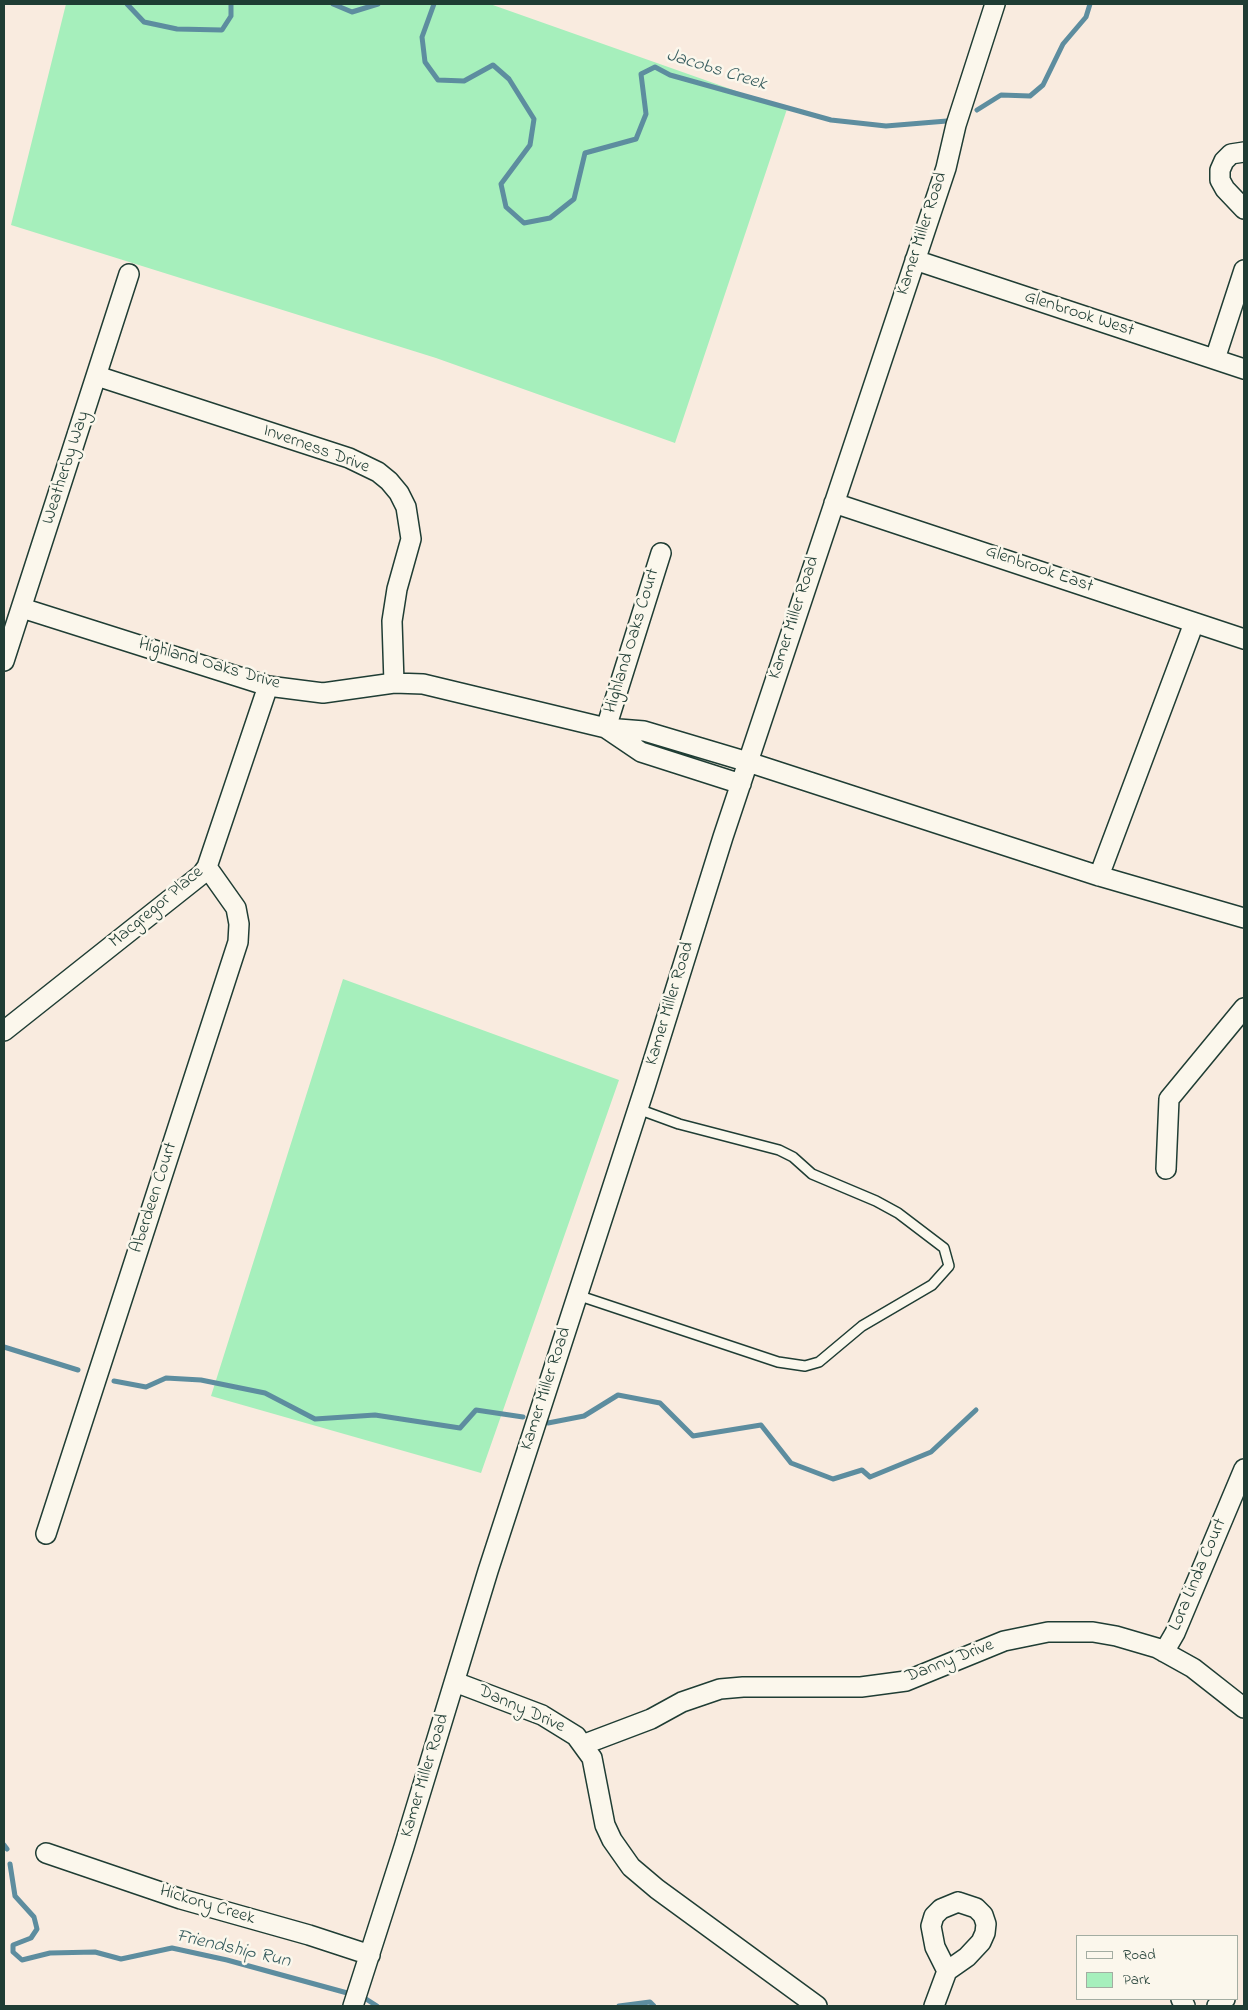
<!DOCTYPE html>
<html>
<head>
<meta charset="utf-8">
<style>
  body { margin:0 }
  #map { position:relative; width:1248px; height:2010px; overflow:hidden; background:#f9ebdf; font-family:"Indie Flower",sans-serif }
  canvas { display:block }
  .frame { position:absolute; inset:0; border:5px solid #1f3d34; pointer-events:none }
  .legend { position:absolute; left:1076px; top:1935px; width:162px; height:65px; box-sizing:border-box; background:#fbf7ec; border:1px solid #a3ada2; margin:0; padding:6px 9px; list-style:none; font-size:15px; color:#1f3d34 }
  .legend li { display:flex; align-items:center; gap:10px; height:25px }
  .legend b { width:25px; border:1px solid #a3ada2 }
</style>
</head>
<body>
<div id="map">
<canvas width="1248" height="2010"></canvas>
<div class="frame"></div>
<ul class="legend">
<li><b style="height:6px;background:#fbf7ec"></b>Road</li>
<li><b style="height:14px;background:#a6efbc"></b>Park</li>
</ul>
</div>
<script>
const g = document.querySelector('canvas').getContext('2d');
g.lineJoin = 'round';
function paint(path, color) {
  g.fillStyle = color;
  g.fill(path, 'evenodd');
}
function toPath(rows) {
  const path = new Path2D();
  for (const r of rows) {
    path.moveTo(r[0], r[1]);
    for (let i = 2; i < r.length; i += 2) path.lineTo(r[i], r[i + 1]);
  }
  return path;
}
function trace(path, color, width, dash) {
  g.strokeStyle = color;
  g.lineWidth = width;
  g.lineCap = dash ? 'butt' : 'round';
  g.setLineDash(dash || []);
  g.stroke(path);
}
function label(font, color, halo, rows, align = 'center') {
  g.font = font + ' "Indie Flower",sans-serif';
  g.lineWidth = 5;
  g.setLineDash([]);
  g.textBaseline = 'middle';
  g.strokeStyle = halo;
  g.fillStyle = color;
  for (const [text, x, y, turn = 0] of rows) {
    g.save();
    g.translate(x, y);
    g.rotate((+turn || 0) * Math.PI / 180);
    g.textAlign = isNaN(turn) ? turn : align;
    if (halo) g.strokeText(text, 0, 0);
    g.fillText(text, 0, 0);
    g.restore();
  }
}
const green = toPath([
  [66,4,490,4,787,109,675,443,436,358,11,225],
  [343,979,619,1080,481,1473,211,1396]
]);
const stream = toPath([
  [127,4,144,22,177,29,222,30,231,16,231,4],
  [333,4,352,12,378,4],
  [434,4,422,37,425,62,438,80,464,81,493,65,509,79,534,119,530,145,501,184,506,207,524,223,550,218,574,199,585,153,636,139,646,114,641,74,655,67,670,75,831,120,886,126,947,121],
  [977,110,1001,95,1030,96,1043,85,1063,44,1086,17,1090,4],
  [4,1347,78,1370],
  [114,1381,146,1387,166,1378,201,1380,265,1393,315,1419,375,1415,460,1428,476,1410,523,1417],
  [548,1423,584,1416,618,1395,660,1403,693,1436,761,1425,791,1463,833,1479,862,1470,870,1477,931,1452,976,1410],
  [4,1845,7,1849],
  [10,1864,15,1896,34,1917,37,1929,31,1938,13,1945,13,1952,22,1960,50,1953,95,1952,121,1959,172,1948,227,1960,351,1994],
  [366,1999,377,2006],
  [619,2006,650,2002,654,2006]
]);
const lane = toPath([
  [577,1295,778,1362,805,1366,819,1362,862,1326,932,1285,949,1266,944,1248,898,1213,876,1201,812,1174,793,1157,779,1150,679,1124,638,1109]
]);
const street = toPath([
  [1244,152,1231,154,1224,161,1220,170,1220,180,1225,189,1244,209],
  [915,260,1244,369],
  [1215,359,1244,270],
  [97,376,349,458,378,472,389,481,399,493,406,507,411,539,397,589,392,621,394,683],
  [834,503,1244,639],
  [22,608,268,686,323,693,394,683,423,684,606,728,644,731,748,762,1099,876,1244,918],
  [4,661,129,274],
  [606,728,661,553],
  [607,729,641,752,741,784],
  [1099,876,1194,623],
  [4,1031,202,874,207,867,268,686],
  [1166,1169,1169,1099,1244,1008],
  [46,1534,238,942,239,924,236,908,207,867],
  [1164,1652,1175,1633,1244,1469],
  [455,1682,542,1715,576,1736,592,1758,605,1825,612,1840,631,1867,657,1889,817,2006],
  [585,1744,651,1719,682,1702,720,1689,743,1687,861,1687,906,1681,1004,1641,1048,1632,1093,1632,1116,1636,1157,1648,1193,1668,1244,1708],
  [46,1853,181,1899,309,1935,370,1955],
  [958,1902,976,1908,983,1915,986,1924,985,1933,981,1942,967,1957,947,1971,935,1947,931,1926,934,1916,941,1909,958,1902],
  [1181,1999,1185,2006],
  [353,2006,404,1847,488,1571,645,1087,723,837,946,168,956,125,995,4],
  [934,2006,947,1971],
  [1217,2006,1225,1999]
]);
const streetNames = [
  ["Kamer Miller Road",923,234,-72],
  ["Glenbrook West",1079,315,18],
  ["Inverness Drive",316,450,20],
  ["Weatherby Way",67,468,-72],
  ["Glenbrook East",1039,570,19],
  ["Kamer Miller Road",795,618,-72],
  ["Highland Oaks Court",633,641,-73],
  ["Highland Oaks Drive",209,665,16],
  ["Macgregor Place",157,908,-40],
  ["Kamer Miller Road",671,1004,-73],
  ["Aberdeen Court",155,1198,-72],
  ["Kamer Miller Road",547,1389,-72],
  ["Lora Linda Court",1199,1575,-67],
  ["Danny Drive",950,1662,-21],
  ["Danny Drive",521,1710,24],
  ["Kamer Miller Road",426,1776,-73],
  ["Hickory Creek",207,1906,17]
];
const waterNames = [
  ["Jacobs Creek",716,71,17],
  ["Friendship Run",233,1950,13]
];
paint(green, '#a6efbc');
trace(stream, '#5d8d9f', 5);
trace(lane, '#1f3d34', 12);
trace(street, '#1f3d34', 22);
trace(lane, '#fbf7ec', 9);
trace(street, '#fbf7ec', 19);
label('18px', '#1f3d34', '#fbf7ec', streetNames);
label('italic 19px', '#395e60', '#fbf7ec', waterNames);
</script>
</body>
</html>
